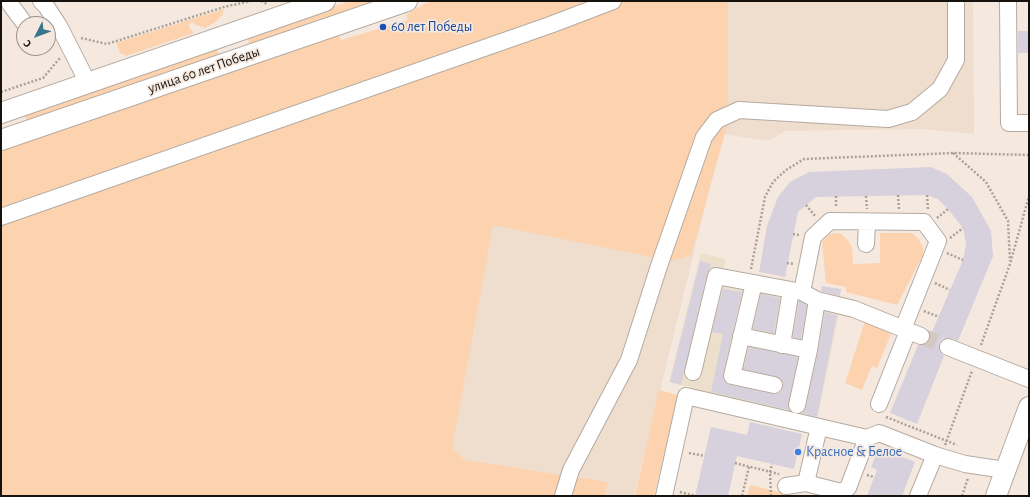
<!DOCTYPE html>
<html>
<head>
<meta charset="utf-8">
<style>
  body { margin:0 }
  #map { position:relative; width:1030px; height:497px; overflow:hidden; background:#f5e9df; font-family:"Alegreya Sans",sans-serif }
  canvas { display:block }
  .frame { position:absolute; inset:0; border:2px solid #16120e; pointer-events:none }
  .north { position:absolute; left:16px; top:16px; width:40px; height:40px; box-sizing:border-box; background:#f5e9df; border:1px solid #9c938b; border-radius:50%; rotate:228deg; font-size:11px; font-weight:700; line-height:16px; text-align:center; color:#16120e }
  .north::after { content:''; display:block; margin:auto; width:14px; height:18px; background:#39758c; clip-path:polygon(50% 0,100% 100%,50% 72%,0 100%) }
</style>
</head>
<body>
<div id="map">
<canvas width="1030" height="497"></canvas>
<div class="frame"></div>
<div class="north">С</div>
</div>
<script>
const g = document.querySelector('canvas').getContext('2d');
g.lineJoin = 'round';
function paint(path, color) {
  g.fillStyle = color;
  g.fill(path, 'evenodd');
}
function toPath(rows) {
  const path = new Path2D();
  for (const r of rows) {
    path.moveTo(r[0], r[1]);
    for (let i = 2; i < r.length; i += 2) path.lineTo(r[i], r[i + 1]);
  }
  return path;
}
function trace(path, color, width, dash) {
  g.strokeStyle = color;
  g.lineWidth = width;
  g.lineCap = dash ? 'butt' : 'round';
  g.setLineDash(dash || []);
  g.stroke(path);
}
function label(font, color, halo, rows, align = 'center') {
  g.font = font + ' "Alegreya Sans",sans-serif';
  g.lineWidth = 3.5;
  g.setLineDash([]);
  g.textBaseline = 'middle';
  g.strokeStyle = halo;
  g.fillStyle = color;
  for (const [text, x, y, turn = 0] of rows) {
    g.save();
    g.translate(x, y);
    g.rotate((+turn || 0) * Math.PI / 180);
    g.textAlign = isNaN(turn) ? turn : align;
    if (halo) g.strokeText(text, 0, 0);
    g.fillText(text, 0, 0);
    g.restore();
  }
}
const built = toPath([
  [519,1,973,1,974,134,922,129,785,131,768,141,723,134,634,496,1,496,1,183]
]);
const industrial = toPath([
  [701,253,726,259,720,284,811,301,840,309,817,420,669,382]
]);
const green = toPath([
  [350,1,384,1,250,47,247,36],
  [432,1,728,1,728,123,691,255,672,261,493,225,452,447,464,460,608,482,604,496,1,496,1,149,338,34,341,40,408,20,406,15,424,4],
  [224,9,223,14,217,21,205,28,196,25,192,22,189,24,189,27,194,33,126,56,120,53,116,43],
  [216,47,220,57,27,123,24,113],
  [840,233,848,240,852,248,853,264,880,263,880,233,912,233,919,239,923,248,923,255,897,305,846,292,846,287,826,283,822,242,830,234],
  [866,318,893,329,877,368,872,366,862,390,845,383],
  [659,390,678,395,654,496,635,496],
  [750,485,796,496,747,496]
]);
const building = toPath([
  [1018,31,1029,31,1029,53,1018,53],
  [931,167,947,174,972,197,991,231,993,256,958,341,947,338,942,339,939,343,939,349,941,353,944,356,917,424,890,413,918,345,923,345,927,344,930,340,930,335,929,331,932,332,963,260,966,244,963,228,948,209,938,199,927,195,816,197,798,212,785,277,759,272,767,226,778,197,790,182,809,172],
  [700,261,711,264,707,274,681,385,670,382],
  [822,286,841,289,840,296,821,291],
  [723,289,742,292,723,374,723,379,726,383,730,385,772,394,777,394,781,392,783,387,783,382,780,378,743,369,749,347,798,357,788,403,789,410,711,392,723,334,712,332],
  [761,294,780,298,774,333,753,329],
  [799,301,807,305,801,339,793,337],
  [825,312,837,315,817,417,802,413,806,407,818,352],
  [750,422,802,434,794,469,737,456,728,496,695,496,711,427,747,435],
  [879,448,915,462,902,496,867,496,877,470,871,467]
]);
const minorTunnel = toPath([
  [921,336,948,347]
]);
const path = toPath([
  [261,1,267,4],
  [81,38,107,44,224,7,251,1],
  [1,92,43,78,60,58],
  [953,153,986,182,1008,221,1010,261],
  [898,195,899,209],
  [927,195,928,209],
  [836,196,836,207],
  [866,196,867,209],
  [806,205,816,217],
  [937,218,948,209],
  [793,234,799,235],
  [950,238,963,228],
  [947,253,963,260],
  [787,263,794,264],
  [751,269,765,197,773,182,786,170,804,159,953,153,1029,155],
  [935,283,950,290],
  [924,311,939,317],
  [981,345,1010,264,1029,196],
  [886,417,957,445],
  [945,445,972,371],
  [689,453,705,456],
  [735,463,779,474],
  [867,475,874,477],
  [680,492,696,496],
  [742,496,749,467],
  [771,496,770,472,772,464],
  [962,496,968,478]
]);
const minor = toPath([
  [41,1,46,6,59,26,88,83],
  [1008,1,1009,123,1029,123],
  [10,4,25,24],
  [1,217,550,25,613,1],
  [866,244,867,222],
  [754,283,732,376,774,385],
  [802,292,813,237,830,221,924,222,938,241,903,329],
  [741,336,809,350],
  [782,345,791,290],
  [948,347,1029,379],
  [693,372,716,276,802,292,817,300,854,309,921,336],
  [879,404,908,331],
  [797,405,809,350,817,300],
  [806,483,819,427],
  [786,486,806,483,841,492],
  [563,496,571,470,629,360,659,266,704,137,717,120,739,110,888,119,912,112,940,89,956,60,956,1],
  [664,496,686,396,867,438,879,433,935,455,965,464,1005,470],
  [840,496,841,492,848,488,867,438],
  [918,496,935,455]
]);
const major = toPath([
  [1,113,325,1],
  [1,140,407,1],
  [996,496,1029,407]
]);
const markers = [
  [383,27,4,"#1a4fb4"],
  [798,452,4,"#3f7fe0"]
];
const transitNames = [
  ["60 лет Победы",391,27]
];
const streetNames = [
  ["улица 60 лет Победы",204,70,-19]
];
const shopNames = [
  ["Красное & Белое",806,452]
];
paint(built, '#efddce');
paint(industrial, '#ece0cc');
paint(green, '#fcd3ae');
paint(building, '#d7d0dd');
trace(minorTunnel, '#d4c9c0', 16, [16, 8]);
trace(minor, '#b5aaa1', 18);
trace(major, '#b5aaa1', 22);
trace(path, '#a9a098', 2.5, [2, 2]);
trace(minor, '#fff', 16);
trace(major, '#fff', 20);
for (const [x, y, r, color] of markers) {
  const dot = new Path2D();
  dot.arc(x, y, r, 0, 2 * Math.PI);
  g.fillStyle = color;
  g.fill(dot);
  trace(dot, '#f5e9df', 1.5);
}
label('14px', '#164399', '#f5e9df', transitNames, 'left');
label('14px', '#16120e', '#f5e9df', streetNames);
label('14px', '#366cbe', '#f5e9df', shopNames, 'left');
</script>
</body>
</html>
